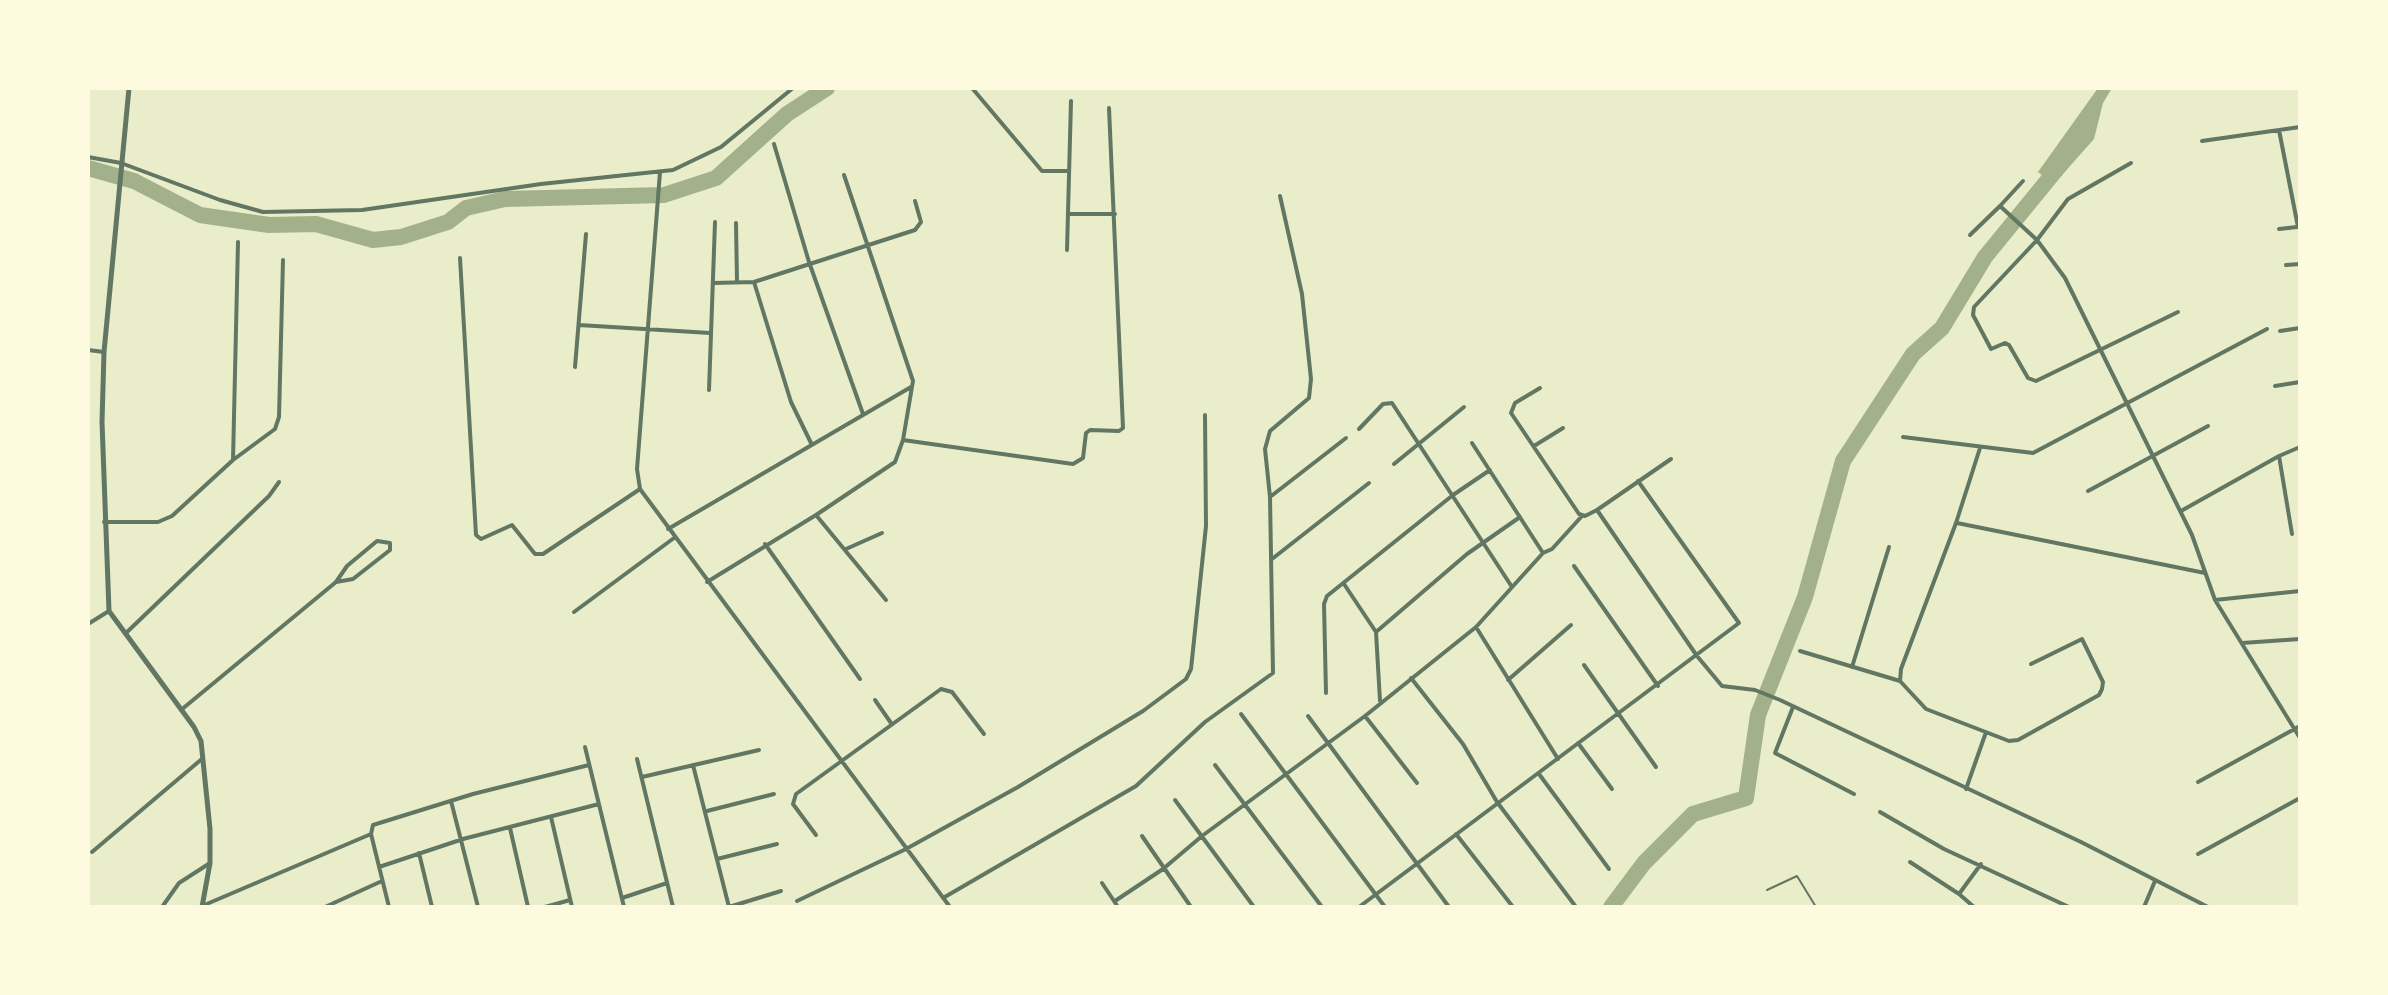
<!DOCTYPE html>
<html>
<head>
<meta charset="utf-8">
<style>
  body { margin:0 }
  #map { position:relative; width:2388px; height:995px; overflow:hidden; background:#e9edc9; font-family:Arial,sans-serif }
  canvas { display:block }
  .frame { position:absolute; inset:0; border:90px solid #fefae0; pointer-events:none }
</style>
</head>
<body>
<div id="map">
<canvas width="2388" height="995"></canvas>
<div class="frame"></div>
</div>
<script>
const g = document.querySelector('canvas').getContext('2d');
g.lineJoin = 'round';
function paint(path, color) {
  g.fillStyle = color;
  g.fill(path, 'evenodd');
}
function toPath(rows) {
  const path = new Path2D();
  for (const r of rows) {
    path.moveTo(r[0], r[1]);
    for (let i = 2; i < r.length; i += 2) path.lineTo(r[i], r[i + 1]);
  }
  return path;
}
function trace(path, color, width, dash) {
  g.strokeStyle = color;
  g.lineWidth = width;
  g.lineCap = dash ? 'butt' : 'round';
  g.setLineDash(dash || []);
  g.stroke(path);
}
const water = toPath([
  [2098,88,2112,88,2103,103,2094,139,2054,184,2038,172]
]);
const river = toPath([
  [88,168,134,181,200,215,269,225,316,224,373,240,401,237,448,222,466,208,505,199,664,195,716,178,787,114,827,88],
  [1611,907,1644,863,1693,814,1746,798,1758,715,1805,597,1843,461,1913,354,1942,328,1985,257,2061,164]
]);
const service = toPath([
  [1767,890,1797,876,1816,907]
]);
const minor = toPath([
  [972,88,1042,171,1069,171],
  [2279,130,2298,227],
  [2202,141,2300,127],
  [774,144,809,262,863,414],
  [88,157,121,163,220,200,263,212,362,210,541,184,673,170,721,147,793,88],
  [2131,163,2068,199,2037,240,2065,278,2192,535,2215,600,2300,738],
  [660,172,637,469,640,489,950,907],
  [2023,181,2000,206,2037,240,1974,307,1973,315,1991,349,2005,343,2009,345,2028,378,2036,381,2178,312],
  [1068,214,1115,214],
  [736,223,737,282],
  [2279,229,2297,227],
  [1970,235,2000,206],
  [1067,250,1071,101],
  [460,258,476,535,481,539,512,525,535,554,543,554,640,489],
  [2286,265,2300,264],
  [754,282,791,402,811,443],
  [713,283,754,282,915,230,921,222,915,201],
  [579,325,710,333],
  [2280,331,2300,328],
  [88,350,104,352],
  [575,367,586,234],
  [2275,386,2300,382],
  [1540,388,1515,403,1511,413,1579,514,1585,516,1597,510,1671,459],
  [709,390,715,222],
  [1359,429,1383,404,1392,403,1512,587],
  [1903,437,2033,453,2267,329],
  [903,440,1073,464,1083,458,1086,433,1090,430,1119,431,1123,428,1109,108],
  [1472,443,1543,553],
  [1534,446,1563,428],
  [1980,448,1956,523,1901,669,1900,681,1926,709,2009,741,2018,740,2099,695,2102,689,2103,682,2082,639,2031,664],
  [2279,456,2292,534],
  [233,460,238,242],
  [1394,464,1464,407],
  [2088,491,2208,426],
  [1270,497,1346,438],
  [1597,510,1697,656,1722,686,1755,690,1780,700,2081,842,2208,907],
  [2181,511,2279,456,2300,447],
  [816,515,895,462,903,440,913,381,844,175],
  [104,522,158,522,172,516,233,460,275,429,279,417,283,260],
  [1957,523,2205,573],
  [668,529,911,387],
  [765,544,860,679],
  [846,549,882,533],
  [1272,559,1369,483],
  [1574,566,1658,686],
  [707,582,816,515,886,600],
  [1344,584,1376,632,1380,701],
  [2215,600,2300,591],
  [574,612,674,538],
  [88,624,109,611],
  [1476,627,1558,759],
  [1376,632,1467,554,1520,517],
  [126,633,269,496,279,482],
  [2242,643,2300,639],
  [1800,651,1900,681],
  [1584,665,1656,767],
  [1852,667,1889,547],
  [1411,678,1463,744,1497,802,1576,907],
  [1508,680,1571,625],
  [1326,693,1324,604,1327,596,1453,495,1490,470],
  [88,698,88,723],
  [875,700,891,723],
  [1793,707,1775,753,1854,794],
  [181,710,336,582,347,566,377,541,390,543,390,550,353,579,336,582],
  [1241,714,1385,907],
  [1308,716,1449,907],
  [1365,716,1417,783],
  [1578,743,1612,789],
  [585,747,624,907],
  [637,759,673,907],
  [693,765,729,907],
  [1215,765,1322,907],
  [1539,774,1609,869],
  [642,777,759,750],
  [2198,782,2300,726],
  [1966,789,1985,735],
  [1175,800,1254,907],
  [451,801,478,907],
  [707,811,774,794],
  [1880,812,1944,849,2069,907],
  [551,817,572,907],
  [510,828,528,907],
  [371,834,373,825,473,794,589,765],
  [371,834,389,907],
  [1456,834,1513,907],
  [816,835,793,804,796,794,941,689,952,692,984,734],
  [1142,836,1191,907],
  [92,852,203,758],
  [419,853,432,907],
  [2198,854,2300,798],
  [717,859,777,844],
  [1910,862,1959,894,1981,864],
  [379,867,463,839,599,804],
  [1102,883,1118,907],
  [1959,894,1974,907],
  [622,898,667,883],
  [943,898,1136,786,1205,722,1273,673,1270,497,1265,449,1270,431,1309,398,1311,379,1302,294,1280,196],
  [797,901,906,849,1018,787,1143,711,1186,679,1191,669,1206,526,1205,415],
  [1115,901,1163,869,1202,836,1365,716,1476,627,1543,553,1552,549,1582,516],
  [202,906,371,834],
  [162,907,179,883,210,863],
  [325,907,382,881],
  [545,907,570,900],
  [729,907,781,891],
  [1359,907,1739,623,1638,481],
  [2144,907,2155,881]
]);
const tertiary = toPath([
  [129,88,104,352,102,422,109,611,194,727,201,741,210,829,210,863,202,907]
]);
paint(water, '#a3b18a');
trace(river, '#a3b18a', 16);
trace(service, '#617663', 2);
trace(minor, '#617663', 4);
trace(tertiary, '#617663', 5);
</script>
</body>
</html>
